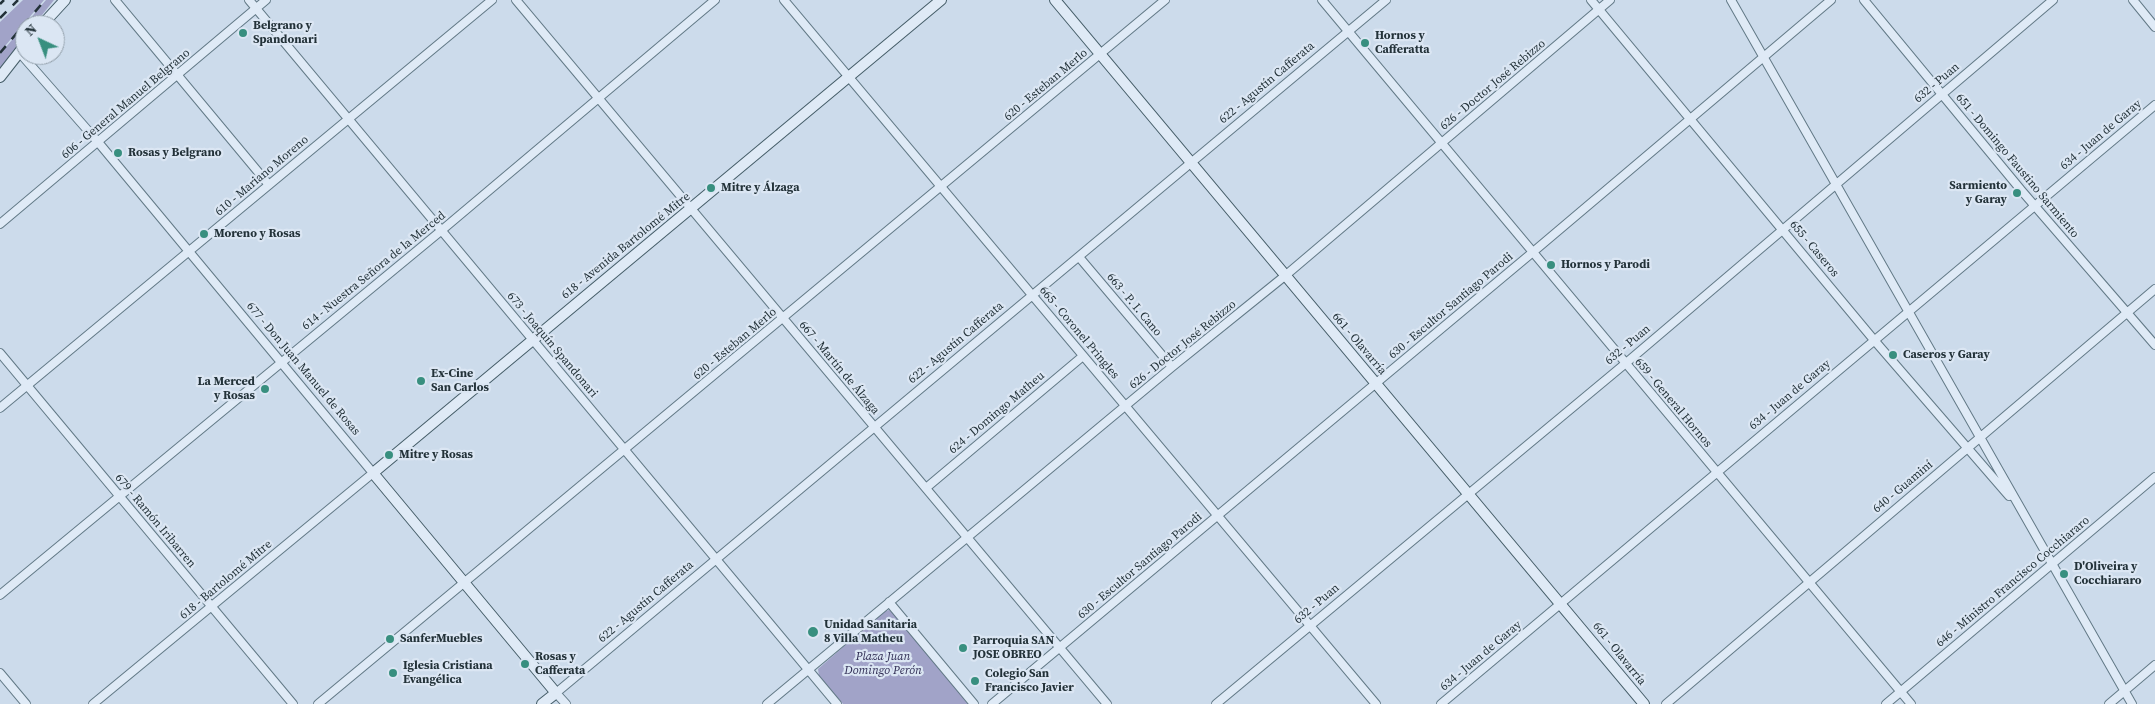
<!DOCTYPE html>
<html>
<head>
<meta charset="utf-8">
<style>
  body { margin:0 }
  #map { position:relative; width:2155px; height:704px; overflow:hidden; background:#ccdbeb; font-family:"Source Serif 4",serif }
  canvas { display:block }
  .north { position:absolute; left:15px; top:15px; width:50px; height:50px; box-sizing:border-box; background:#dbe6f3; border:1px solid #919ea9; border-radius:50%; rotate:317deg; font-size:14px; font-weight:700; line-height:20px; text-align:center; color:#233239 }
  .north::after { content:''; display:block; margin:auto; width:18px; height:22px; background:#388f7f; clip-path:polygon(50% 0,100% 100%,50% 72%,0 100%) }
</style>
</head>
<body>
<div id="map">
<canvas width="2155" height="704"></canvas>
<div class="north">N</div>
</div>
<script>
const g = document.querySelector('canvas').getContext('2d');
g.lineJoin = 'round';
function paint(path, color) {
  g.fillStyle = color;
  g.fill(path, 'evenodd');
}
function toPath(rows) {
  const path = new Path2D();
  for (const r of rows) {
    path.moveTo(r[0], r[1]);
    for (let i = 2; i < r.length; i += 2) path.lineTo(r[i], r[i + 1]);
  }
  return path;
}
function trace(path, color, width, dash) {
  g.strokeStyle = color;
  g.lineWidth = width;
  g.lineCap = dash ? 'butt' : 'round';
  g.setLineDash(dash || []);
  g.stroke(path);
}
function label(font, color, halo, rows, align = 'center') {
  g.font = font + ' "Source Serif 4",serif';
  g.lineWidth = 4.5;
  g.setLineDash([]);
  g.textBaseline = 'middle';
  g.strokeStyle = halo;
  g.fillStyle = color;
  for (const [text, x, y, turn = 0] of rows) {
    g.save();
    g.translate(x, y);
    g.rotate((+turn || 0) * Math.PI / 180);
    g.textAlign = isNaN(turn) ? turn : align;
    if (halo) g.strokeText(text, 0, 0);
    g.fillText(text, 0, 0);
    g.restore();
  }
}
const green = toPath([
  [23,0,44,0,0,52,0,22],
  [46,0,54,0,34,25,25,25,25,36,0,68,0,54],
  [889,610,893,613,970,704,843,704,819,676,818,669,883,612]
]);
const street = toPath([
  [115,0,269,185],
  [249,0,837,704],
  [516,0,1107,704],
  [784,0,1376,704],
  [1322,0,1911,704],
  [1591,0,1874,340,2009,496],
  [1731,0,2132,704],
  [1864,0,2021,190,2155,345],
  [2133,0,2155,27],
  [19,52,98,142,373,473,93,704],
  [0,224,266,0],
  [1079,257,1172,367],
  [0,353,293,704],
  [0,408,492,0],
  [926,488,1083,356],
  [0,595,442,230,715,0],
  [889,602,974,704],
  [0,673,26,704],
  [318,704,1165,0],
  [566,704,556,693,1386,0],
  [767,704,1172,367,1286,275,1610,0],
  [992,704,1533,252,1831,0],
  [1216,704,1626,363,2053,0],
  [1441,704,2155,105],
  [1666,704,2155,289],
  [1886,704,2155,477],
  [2109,704,2155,665]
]);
const secondary = toPath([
  [1055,0,1644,704],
  [42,25,65,0],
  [0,77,25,45],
  [542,704,556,693,373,473,941,0]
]);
const rail = toPath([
  [0,4,4,0],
  [0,18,18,0],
  [0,53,45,0]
]);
const markers = [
  [243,33,5,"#388f7f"],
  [1365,43,5,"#388f7f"],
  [118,153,5,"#388f7f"],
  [711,188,5,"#388f7f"],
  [2017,193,5,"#388f7f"],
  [204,234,5,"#388f7f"],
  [1551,265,5,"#388f7f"],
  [1893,355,5,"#388f7f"],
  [421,381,5,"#388f7f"],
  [265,389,5,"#388f7f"],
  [389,455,5,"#388f7f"],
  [2064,574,5,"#388f7f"],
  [813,632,6,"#388f7f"],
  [390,639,5,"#388f7f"],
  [963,648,5,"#388f7f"],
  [525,664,5,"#388f7f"],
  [393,673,5,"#388f7f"],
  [975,681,5,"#388f7f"]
];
const poiNames = [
  ["Belgrano y",253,26],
  ["Spandonari",253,40],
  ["Hornos y",1375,36],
  ["Cafferatta",1375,50],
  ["Rosas y Belgrano",128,153],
  ["Sarmiento",2007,186,"right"],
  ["y Garay",2007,200,"right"],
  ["Mitre y Álzaga",721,188],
  ["Moreno y Rosas",214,234],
  ["Hornos y Parodi",1561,265],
  ["Caseros y Garay",1903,355],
  ["Ex-Cine",431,374],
  ["San Carlos",431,388],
  ["La Merced",255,382,"right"],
  ["y Rosas",255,396,"right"],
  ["Mitre y Rosas",399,455],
  ["D'Oliveira y",2074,567],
  ["Cocchiararo",2074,581],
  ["Unidad Sanitaria",824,625],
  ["8 Villa Matheu",824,639],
  ["SanferMuebles",400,639],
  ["Parroquia SAN",973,641],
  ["JOSE OBREO",973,655],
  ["Rosas y",535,657],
  ["Cafferata",535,671],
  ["Iglesia Cristiana",403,666],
  ["Evangélica",403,680],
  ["Colegio San",985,674],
  ["Francisco Javier",985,688]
];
const streetNames = [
  ["622 - Agustín Cafferata",1267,83,-40],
  ["632 - Puan",1937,83,-40],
  ["620 - Esteban Merlo",1046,85,-40],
  ["626 - Doctor José Rebizzo",1493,85,-40],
  ["606 - General Manuel Belgrano",126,104,-40],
  ["634 - Juan de Garay",2101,135,-40],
  ["651 - Domingo Faustino Sarmiento",2017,166,50],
  ["610 - Mariano Moreno",262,176,-40],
  ["618 - Avenida Bartolomé Mitre",626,246,-39],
  ["655 - Caseros",1814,249,50],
  ["614 - Nuestra Señora de la Merced",374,271,-39],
  ["663 - P. I. Cano",1134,305,50],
  ["630 - Escultor Santiago Parodi",1451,306,-40],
  ["665 - Coronel Pringles",1079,333,50],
  ["622 - Agustín Cafferata",956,343,-40],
  ["620 - Esteban Merlo",735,344,-40],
  ["661 - Olavarría",1359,344,50],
  ["673 - Joaquín Spandonari",552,345,50],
  ["626 - Doctor José Rebizzo",1183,345,-39],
  ["632 - Puan",1628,345,-40],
  ["667 - Martín de Álzaga",839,368,50],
  ["677 - Don Juan Manuel de Rosas",303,369,50],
  ["634 - Juan de Garay",1790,395,-40],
  ["659 - General Hornos",1673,403,50],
  ["624 - Domingo Matheu",997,413,-40],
  ["640 - Guaminí",1903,487,-40],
  ["679 - Ramón Iribarren",155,521,50],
  ["630 - Escultor Santiago Parodi",1140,566,-40],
  ["618 - Bartolomé Mitre",226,580,-40],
  ["646 - Ministro Francisco Cocchiararo",2013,582,-40],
  ["622 - Agustín Cafferata",646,602,-40],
  ["632 - Puan",1317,604,-40],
  ["661 - Olavarría",1619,654,51],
  ["634 - Juan de Garay",1481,656,-40]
];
const parkNames = [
  ["Plaza Juan",883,657],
  ["Domingo Perón",883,671]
];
paint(green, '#a1a3c8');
trace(street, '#627986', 10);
trace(secondary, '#455d68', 12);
trace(street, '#dfeaf6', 8);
trace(secondary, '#dfeaf6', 10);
trace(rail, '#233239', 2.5, [9, 9]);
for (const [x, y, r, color] of markers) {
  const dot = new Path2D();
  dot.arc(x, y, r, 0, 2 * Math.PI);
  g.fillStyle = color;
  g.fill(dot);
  trace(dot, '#dbe6f3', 2);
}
label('bold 12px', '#233239', '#dbe6f3', poiNames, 'left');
label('12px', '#233239', '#dbe6f3', streetNames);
label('italic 12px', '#2f2c53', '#dbe6f3', parkNames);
</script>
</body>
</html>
